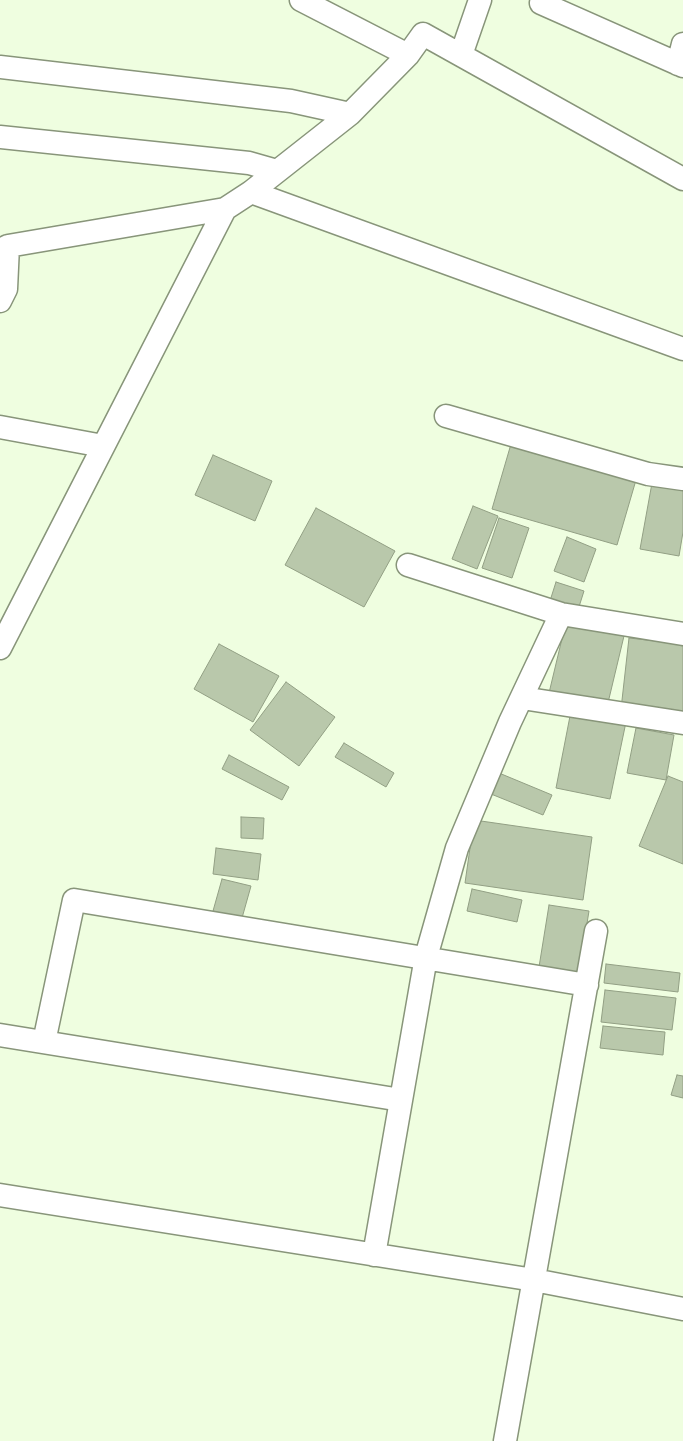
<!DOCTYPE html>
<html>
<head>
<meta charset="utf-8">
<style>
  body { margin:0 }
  canvas { display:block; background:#effee0 }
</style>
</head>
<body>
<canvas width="683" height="1441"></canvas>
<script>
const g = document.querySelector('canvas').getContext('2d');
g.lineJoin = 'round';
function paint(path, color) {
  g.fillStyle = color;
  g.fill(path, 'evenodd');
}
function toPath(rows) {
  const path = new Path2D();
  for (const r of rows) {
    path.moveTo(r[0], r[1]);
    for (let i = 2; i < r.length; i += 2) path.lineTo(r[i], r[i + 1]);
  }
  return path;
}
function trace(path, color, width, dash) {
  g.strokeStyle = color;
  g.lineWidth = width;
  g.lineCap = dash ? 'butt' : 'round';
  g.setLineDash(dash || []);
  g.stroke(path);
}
const building = toPath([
  [511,444,636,480,617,545,492,509,511,444],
  [213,455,272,481,255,521,195,495,213,455],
  [652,483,683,488,683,532,679,556,640,549,652,483],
  [473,506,498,516,477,569,452,559,473,506],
  [316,508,395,551,364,607,285,565,316,508],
  [499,518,529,528,512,578,482,568,499,518],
  [567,537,596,549,584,582,554,571,567,537],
  [556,582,584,591,577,613,549,604,556,582],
  [566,622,624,636,607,707,549,693,566,622],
  [629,638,683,644,683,716,621,709,629,638],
  [219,644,279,676,253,722,194,689,219,644],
  [286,682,335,717,299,766,250,730,286,682],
  [571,711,626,722,610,799,556,788,571,711],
  [636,728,674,735,666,780,627,773,636,728],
  [344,743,394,773,386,787,335,757,344,743],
  [229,755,289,787,282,800,222,769,229,755],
  [499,773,552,795,543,815,491,794,499,773],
  [668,776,683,782,683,864,639,846,668,776],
  [241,817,264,818,263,839,241,838,241,817],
  [474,820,592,837,583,900,465,883,474,820],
  [216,848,261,854,258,880,213,874,216,848],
  [222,879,251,886,242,918,213,911,222,879],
  [472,889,522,900,517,922,467,911,472,889],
  [549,905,589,911,579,973,539,967,549,905],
  [606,964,680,973,678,992,604,983,606,964],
  [605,990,676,998,672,1030,601,1022,605,990],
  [603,1026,665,1032,663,1055,600,1048,603,1026],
  [677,1075,683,1076,683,1098,671,1095,677,1075]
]);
const minor = toPath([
  [301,0,408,55],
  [541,3,683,66],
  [461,55,480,0],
  [678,64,683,44],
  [0,67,291,101,350,114],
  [0,137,249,163,277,171],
  [251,192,683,349],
  [0,250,8,246,225,209],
  [0,301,6,289,8,246],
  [446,416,648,474,683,479],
  [0,427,103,446],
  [408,565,561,614,683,634],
  [0,648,225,209,251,192,350,114,408,55,423,34,683,179],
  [522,698,683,723],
  [0,1035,401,1100],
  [44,1042,74,900,587,985],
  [0,1195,534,1280,683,1309],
  [374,1255,426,957,457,848,510,722,561,614],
  [505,1441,596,931]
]);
paint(building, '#b9c8ab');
trace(building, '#929f84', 1);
trace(minor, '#88957a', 25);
trace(minor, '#fff', 22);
</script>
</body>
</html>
